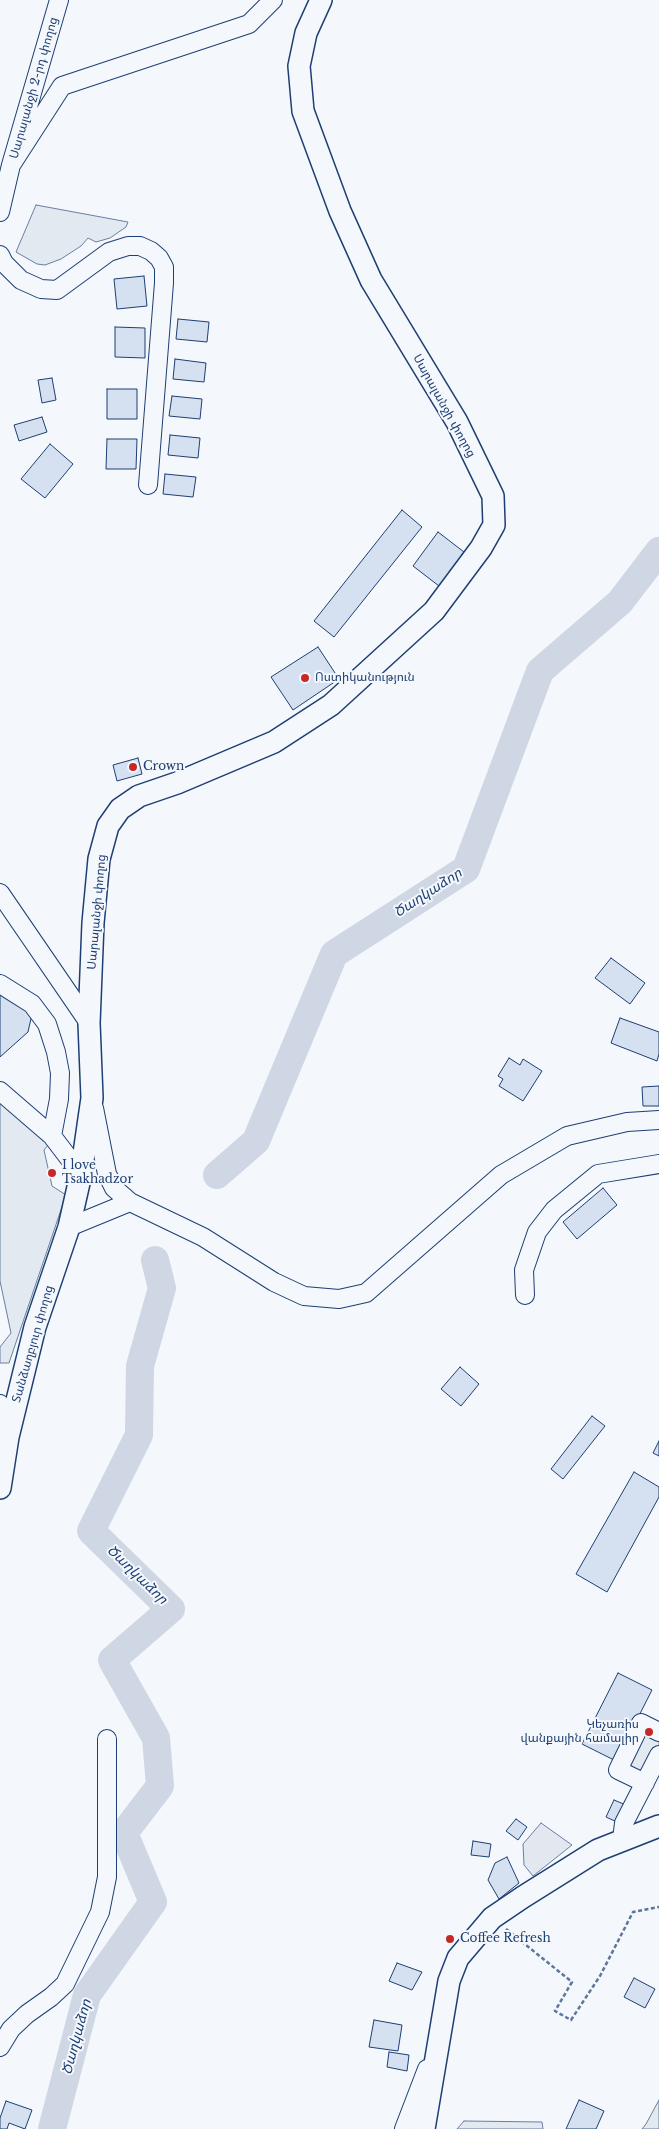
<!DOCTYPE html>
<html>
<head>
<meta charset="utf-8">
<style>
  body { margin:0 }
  canvas { display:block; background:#f4f7fb }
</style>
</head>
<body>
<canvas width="659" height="2129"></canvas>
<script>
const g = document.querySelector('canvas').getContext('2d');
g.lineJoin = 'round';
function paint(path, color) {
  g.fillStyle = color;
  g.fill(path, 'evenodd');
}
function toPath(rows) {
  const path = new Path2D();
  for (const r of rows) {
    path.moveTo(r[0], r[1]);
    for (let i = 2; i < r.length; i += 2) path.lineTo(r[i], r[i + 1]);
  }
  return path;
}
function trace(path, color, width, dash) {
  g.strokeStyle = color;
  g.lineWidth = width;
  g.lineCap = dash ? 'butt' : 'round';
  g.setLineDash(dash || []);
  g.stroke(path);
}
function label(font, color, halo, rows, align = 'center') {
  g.font = font + ' "Libre Baskerville","Noto Sans Armenian",serif';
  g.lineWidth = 4;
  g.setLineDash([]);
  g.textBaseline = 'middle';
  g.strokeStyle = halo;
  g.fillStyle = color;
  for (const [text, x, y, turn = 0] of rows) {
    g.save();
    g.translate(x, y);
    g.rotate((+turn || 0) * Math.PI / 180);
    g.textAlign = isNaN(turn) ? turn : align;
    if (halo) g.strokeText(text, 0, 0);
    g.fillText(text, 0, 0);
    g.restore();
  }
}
const green = toPath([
  [36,205,128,222,126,227,110,238,96,242,88,238,81,246,61,259,45,265,37,264,16,252,36,205],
  [0,1100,49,1144,44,1150,52,1186,66,1195,9,1363,0,1363,0,1347,11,1333,0,1281,0,1100],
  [643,1727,659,1735,659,1747,643,1779,623,1768,643,1727],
  [659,2100,659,2129,642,2129,646,2124,659,2100],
  [464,2121,542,2122,543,2129,457,2129,464,2121]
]);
const parking = toPath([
  [541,1823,572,1845,533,1876,524,1865,523,1844,541,1823]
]);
const river = toPath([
  [217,1175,256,1141,334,954,466,869,540,671,620,602,659,551],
  [52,2129,87,1995,153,1902,124,1833,160,1786,156,1738,112,1660,171,1609,91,1531,139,1435,140,1366,162,1288,155,1260]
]);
const building = toPath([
  [144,276,147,306,117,309,114,279,144,276],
  [178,319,209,322,207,342,176,339,178,319],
  [115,327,145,328,145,358,115,357,115,327],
  [175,359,206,363,204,382,173,379,175,359],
  [52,378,56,400,42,403,38,380,52,378],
  [107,389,137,389,137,419,107,419,107,389],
  [172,396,202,399,200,419,169,416,172,396],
  [42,417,47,432,19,441,14,425,42,417],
  [170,435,200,438,198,458,168,455,170,435],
  [107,439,137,439,136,469,106,469,107,439],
  [50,444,73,464,45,498,21,479,50,444],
  [165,474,196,477,193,497,163,494,165,474],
  [402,510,422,527,334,637,314,621,402,510],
  [438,532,464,552,439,586,413,566,438,532],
  [318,647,339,679,293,710,271,677,318,647],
  [138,758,142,774,117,781,113,765,138,758],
  [611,958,645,983,630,1004,595,978,611,958],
  [0,989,32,1014,28,1032,0,1057,0,989],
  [620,1018,659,1032,659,1054,657,1061,611,1043,620,1018],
  [509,1058,520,1065,523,1059,542,1071,523,1101,499,1086,503,1079,498,1076,509,1058],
  [659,1086,659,1106,643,1106,642,1087,659,1086],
  [603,1188,617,1205,577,1239,563,1222,603,1188],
  [460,1367,479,1384,461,1406,441,1389,460,1367],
  [592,1416,605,1426,563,1479,551,1469,592,1416],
  [659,1441,659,1456,653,1453,659,1441],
  [634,1472,659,1487,659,1497,607,1592,576,1574,634,1472],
  [618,1673,652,1690,616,1761,582,1744,618,1673],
  [614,1800,626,1805,617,1822,606,1817,614,1800],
  [516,1819,527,1827,518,1840,506,1831,516,1819],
  [473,1841,491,1844,489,1857,471,1855,473,1841],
  [507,1857,519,1883,499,1899,488,1880,495,1863,507,1857],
  [397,1963,422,1972,412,1990,389,1981,397,1963],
  [634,1978,655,1989,645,2008,624,1997,634,1978],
  [374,2020,402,2025,398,2051,369,2047,374,2020],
  [389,2052,409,2055,407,2071,387,2067,389,2052],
  [579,2100,604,2111,596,2129,566,2129,579,2100],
  [6,2101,32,2110,25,2129,9,2123,7,2129,0,2129,0,2118,6,2101]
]);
const path = toPath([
  [506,1929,572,1982,555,2011,571,2020,600,1976,633,1912,659,1907]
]);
const minor = toPath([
  [11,165,62,86,249,24,273,0],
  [0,212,11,165,59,0],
  [0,255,4,263,21,280,41,289,57,290,109,252,128,246,140,246,151,251,159,258,164,267,164,283,148,485],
  [0,893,89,1023],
  [0,984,32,1004,47,1024,56,1052,60,1073,59,1099,52,1136],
  [0,1091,52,1136,81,1174],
  [94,1108,107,1174,114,1188,130,1202,203,1237,274,1282,304,1296,339,1299,366,1293,501,1175,567,1136,627,1122,659,1120],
  [69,1227,130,1202],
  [525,1295,524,1270,537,1232,554,1210,598,1174,659,1164],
  [0,1404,8,1436],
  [645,1783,618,1770,641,1723,659,1732],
  [622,1840,624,1823,659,1755],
  [0,2047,11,2029,27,2014,51,1997,65,1984,100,1912,107,1877,107,1739],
  [404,2129,427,2069]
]);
const major = toPath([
  [0,1488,8,1437,35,1327,69,1227,81,1174,92,1098,89,1023,93,923,99,859,108,826,120,809,139,796,177,783,274,742,331,705,434,611,481,548,494,525,493,496,457,422,371,280,340,211,303,111,299,66,306,33,321,0],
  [424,2129,449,1981,458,1958,492,1918,523,1897,598,1850,659,1826]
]);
const markers = [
  [305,678,5,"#c62828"],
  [133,767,5,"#c62828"],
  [52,1173,5,"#c62828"],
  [649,1732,5,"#c62828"],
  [450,1939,5,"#c62828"]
];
const streetNames = [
  ["Սարալանջի 2-րդ փողոց",34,88,-74],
  ["Սարալանջի փողոց",444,406,61],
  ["Սարալանջի փողոց",97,912,-85],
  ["Տանձաղբյուր փողոց",33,1344,-74]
];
const poiNames = [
  ["Ոստիկանություն",315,678],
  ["Crown",143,767],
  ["I love",62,1166],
  ["Tsakhadzor",62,1180],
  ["Կեչառիս",639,1725,"right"],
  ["վանքային համալիր",639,1739,"right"],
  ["Coffee Refresh",460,1939]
];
const waterNames = [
  ["Ծաղկաձոր",428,893,-33],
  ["Ծաղկաձոր",137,1575,44],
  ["Ծաղկաձոր",77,2037,-75]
];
paint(green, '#e3e9f0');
trace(green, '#687fa3', 1);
paint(parking, '#e3e8f0');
trace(parking, '#687fa3', 1);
trace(river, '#cfd7e4', 28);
paint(building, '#d5e0f0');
trace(building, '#1d3f73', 1);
trace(minor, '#1d3f73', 20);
trace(major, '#1d3f73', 24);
trace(path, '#5e769c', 2.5, [4, 2.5]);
trace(minor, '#f4f7fb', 18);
trace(major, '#f4f7fb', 21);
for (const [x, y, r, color] of markers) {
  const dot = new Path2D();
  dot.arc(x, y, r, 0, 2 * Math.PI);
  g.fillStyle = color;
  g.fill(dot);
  trace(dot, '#f4f7fb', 2);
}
label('12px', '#1d3f73', '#f4f7fb', streetNames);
label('12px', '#1d3f73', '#f4f7fb', poiNames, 'left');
label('italic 14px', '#1d3f73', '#f4f7fb', waterNames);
</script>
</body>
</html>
